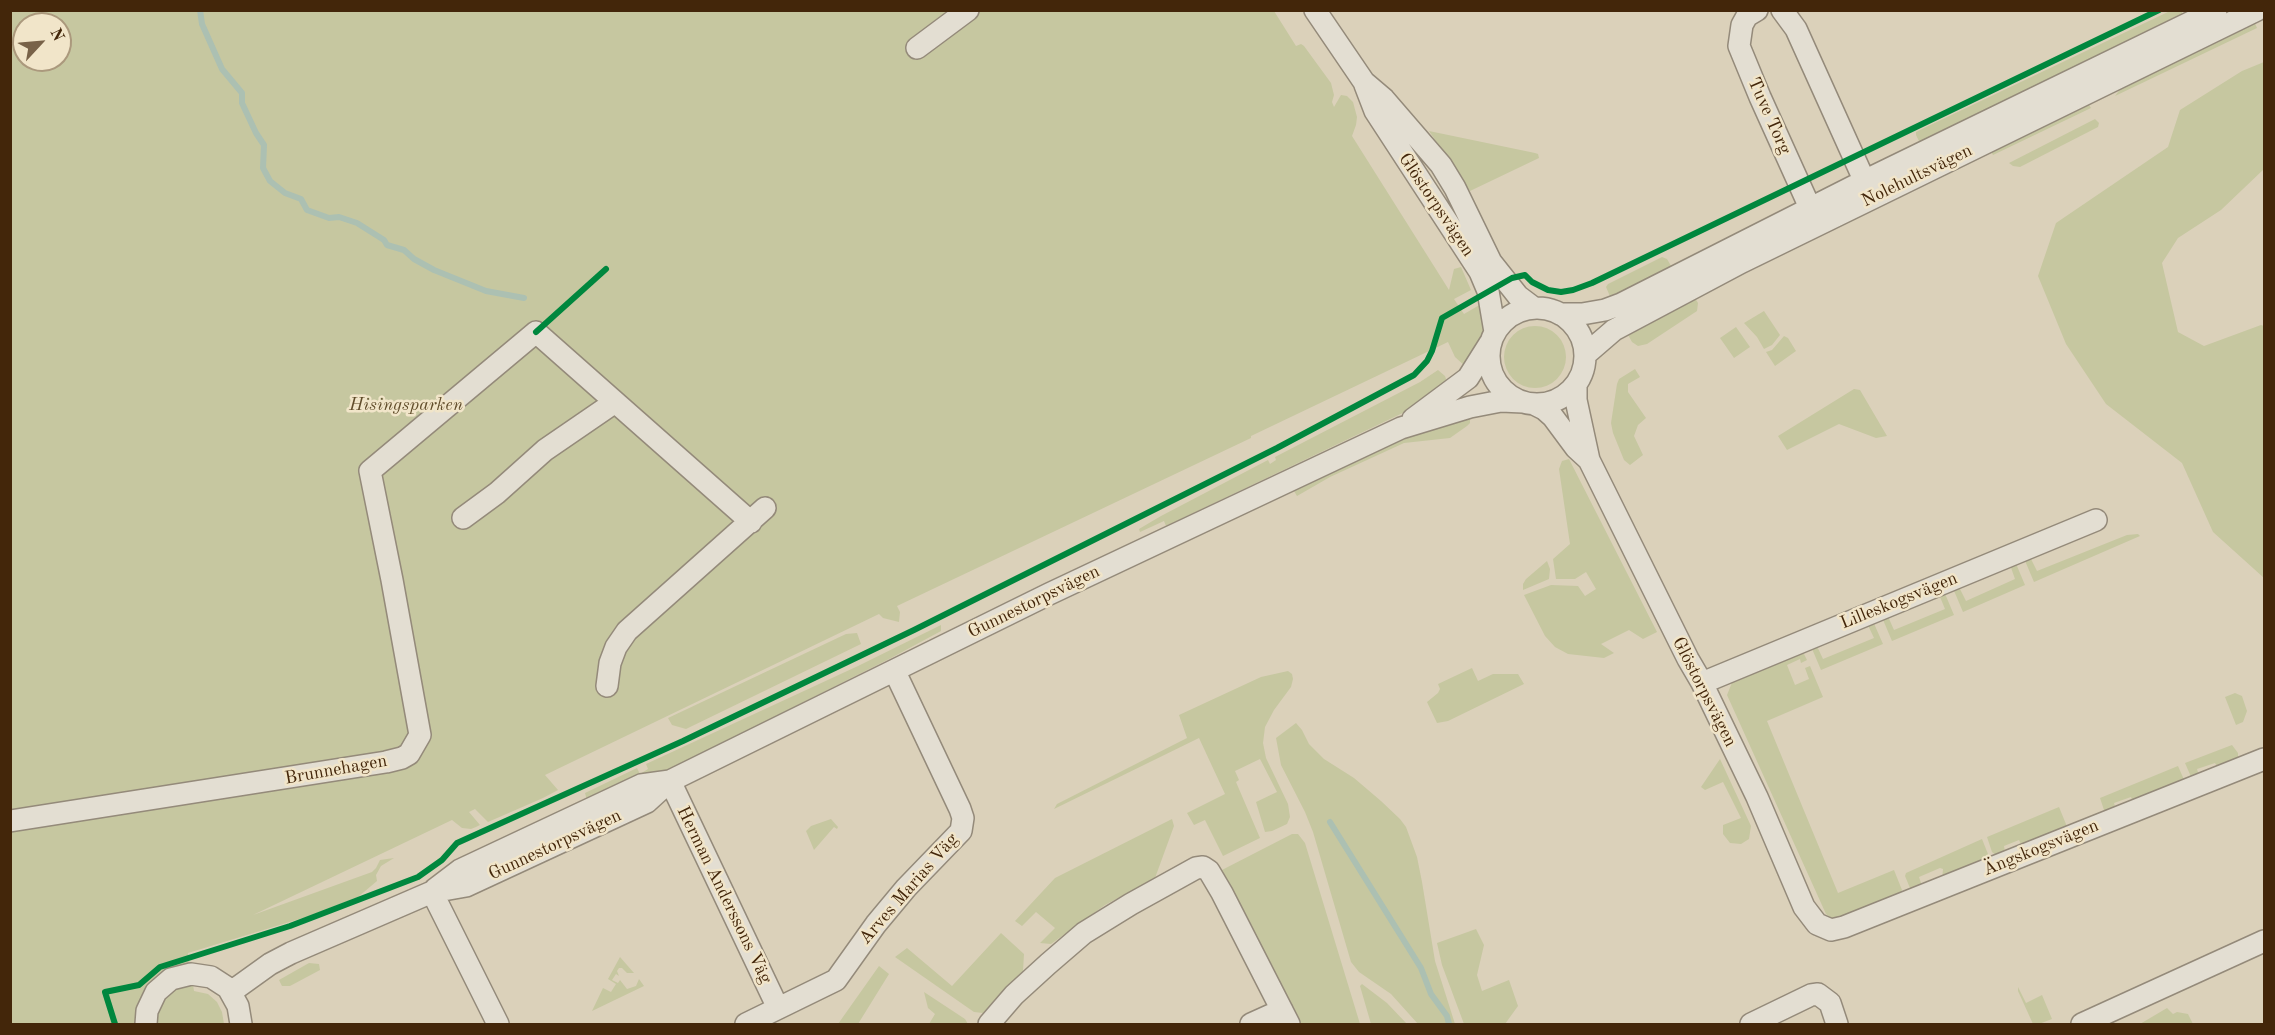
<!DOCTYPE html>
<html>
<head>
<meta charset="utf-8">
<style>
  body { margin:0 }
  #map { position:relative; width:2275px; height:1035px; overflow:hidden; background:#dbd1ba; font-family:"Old Standard TT",serif }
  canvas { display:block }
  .frame { position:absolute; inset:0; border:12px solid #43260a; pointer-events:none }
  .north { position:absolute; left:12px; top:12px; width:60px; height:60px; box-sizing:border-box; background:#f1e5c9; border:2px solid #ab997d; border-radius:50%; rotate:64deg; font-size:16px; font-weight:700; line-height:24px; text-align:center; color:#43260a }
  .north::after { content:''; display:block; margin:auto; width:21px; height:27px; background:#786248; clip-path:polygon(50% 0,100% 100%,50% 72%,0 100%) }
</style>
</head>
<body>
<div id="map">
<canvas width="2275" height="1035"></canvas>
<div class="frame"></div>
<div class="north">N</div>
</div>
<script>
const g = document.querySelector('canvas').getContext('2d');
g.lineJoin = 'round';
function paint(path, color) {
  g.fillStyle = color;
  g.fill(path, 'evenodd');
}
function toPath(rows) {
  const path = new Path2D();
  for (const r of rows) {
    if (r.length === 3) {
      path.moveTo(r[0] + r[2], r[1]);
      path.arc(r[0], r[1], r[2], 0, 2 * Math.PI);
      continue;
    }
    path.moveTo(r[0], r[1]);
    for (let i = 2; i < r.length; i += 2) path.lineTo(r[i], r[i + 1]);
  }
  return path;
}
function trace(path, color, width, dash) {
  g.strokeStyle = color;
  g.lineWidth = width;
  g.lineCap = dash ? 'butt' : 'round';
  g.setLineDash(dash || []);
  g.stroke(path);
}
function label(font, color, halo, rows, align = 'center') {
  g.font = font + ' "Old Standard TT",serif';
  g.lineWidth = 5;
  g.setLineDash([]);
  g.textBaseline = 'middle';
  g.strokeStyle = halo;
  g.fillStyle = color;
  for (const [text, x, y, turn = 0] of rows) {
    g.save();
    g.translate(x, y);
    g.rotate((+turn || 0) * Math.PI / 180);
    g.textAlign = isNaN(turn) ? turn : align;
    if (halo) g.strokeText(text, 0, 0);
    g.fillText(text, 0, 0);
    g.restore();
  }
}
const green = toPath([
  [10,11,1274,11,1296,46,1301,44,1304,46,1331,83,1334,95,1332,102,1334,107,1341,95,1347,96,1353,102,1357,117,1356,125,1352,136,1449,290,1454,269,1461,267,1471,290,1454,299,1464,314,1483,303,1486,311,1483,332,1477,349,1466,367,1455,357,1448,342,1251,436,1251,438,897,606,900,612,899,622,883,618,879,614,545,775,558,790,543,798,488,822,475,809,469,812,480,825,476,827,471,829,462,828,452,820,253,915,372,872,376,868,380,860,394,858,381,866,376,875,377,881,358,897,306,917,188,953,194,991,208,994,217,1002,222,1012,224,1024,11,1024],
  [24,24,60,24,60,60,24,60],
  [2170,11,2182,11,2182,14,2180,17,1922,147,1916,135,1916,132,1924,128],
  [2253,19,2257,28,2115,96,2124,84],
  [2264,62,2264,169,2221,210,2178,238,2162,263,2178,332,2204,346,2261,325,2264,326,2264,578,2213,532,2182,463,2106,404,2066,344,2038,276,2056,223,2168,147,2180,110,2242,71],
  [2088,103,2091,108,1993,155,1989,148],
  [2095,119,2099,123,2098,127,2020,167,2013,166,2009,163],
  [1429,131,1535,153,1538,154,1539,158,1470,191],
  [1662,257,1667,259,1674,271,1612,301,1606,287,1608,284],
  [1693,295,1698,303,1697,311,1647,344,1638,346,1632,342,1626,331],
  [1764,311,1780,335,1772,345,1764,349,1757,337,1744,323],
  [1535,357,31],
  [1736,327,1750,347,1734,358,1720,338],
  [1784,336,1788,338,1796,351,1775,366,1766,352,1772,350],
  [1635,369,1640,377,1628,384,1628,392,1646,418,1638,425,1634,436,1643,455,1630,465,1624,460,1613,433,1611,423,1617,384,1619,379],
  [1438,370,1445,376,1447,382,1409,410,1166,526,1164,521,1140,532,1139,529,1161,516,1268,460,1270,464,1276,460,1275,457,1420,382],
  [1854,389,1860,390,1887,436,1876,438,1839,424,1787,450,1778,436],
  [1470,416,1470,423,1467,426,1450,438,1404,443,1330,477,1297,496,1294,491,1410,436],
  [1569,459,1657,632,1643,639,1629,630,1601,644,1614,653,1604,658,1568,654,1555,647,1545,636,1524,595,1551,585,1578,586,1585,596,1596,589,1586,572,1575,579,1556,579,1553,559,1570,544,1559,469,1562,461],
  [2138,534,2140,536,2034,582,2023,556,2028,553,2037,571,2127,535],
  [2014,559,2025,585,1963,612,1952,586,1957,583,1966,601,2015,579,2009,562],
  [1547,561,1550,569,1549,579,1523,590,1523,584,1526,579],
  [1943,589,1954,615,1892,641,1881,615,1886,612,1894,630,1945,609,1938,592],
  [1872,619,1883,644,1821,670,1810,644,1815,642,1823,659,1874,638,1866,621],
  [941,625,941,631,891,658,679,765,588,804,585,793,637,768,640,774,648,769,646,764,858,666],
  [857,633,861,644,686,729,672,725,668,718,846,634],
  [1802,650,1807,660,1801,663,1800,659,1787,665,1795,685,1809,679,1805,668,1810,666,1823,697,1767,721,1838,893,1894,870,1902,890,1900,895,1842,918,1831,918,1826,914,1727,695,1735,675],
  [1472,668,1478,681,1493,674,1518,674,1524,684,1448,721,1437,723,1427,702,1438,693,1440,689,1438,684],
  [1288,671,1292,674,1293,679,1291,687,1274,710,1265,727,1263,743,1266,758,1288,804,1290,817,1287,824,1272,831,1265,832,1256,802,1277,792,1260,759,1235,771,1239,780,1236,782,1260,838,1223,856,1205,820,1194,825,1187,813,1225,794,1199,738,1054,809,1057,804,1187,738,1179,715,1261,677],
  [2235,693,2242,696,2247,711,2243,722,2236,725,2225,697],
  [1296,723,1302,730,1309,744,1324,759,1354,778,1381,801,1400,819,1406,827,1417,857,1422,882,1435,961,1455,1024,1418,1024,1391,994,1359,972,1351,962,1313,832,1305,812,1281,765,1276,738],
  [2232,745,2238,753,2238,760,2218,768,2215,763,2197,769,2199,776,2192,779,2185,763],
  [1720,759,1751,826,1749,839,1741,844,1730,843,1723,834,1723,825,1741,818,1723,782,1705,790,1701,787],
  [2178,766,2185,782,2133,803,2131,797,2114,803,2116,810,2105,813,2100,798],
  [2059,807,2068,829,2022,846,2019,840,2004,846,2005,852,1997,856,1992,852,1987,837],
  [831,819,838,827,837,829,834,827,814,850,806,831,811,826],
  [1172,819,1174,826,1155,878,1105,905,1051,944,1040,943,1055,928,1036,912,1022,926,1015,921,1055,878],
  [1292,834,1298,834,1305,843,1360,1024,1298,1024,1220,871],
  [1982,839,1990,859,1942,880,1943,869,1940,868,1919,877,1922,886,1911,890,1910,888,1905,876,1906,873],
  [1476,929,1484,945,1477,975,1482,991,1509,980,1518,1006,1505,1024,1464,1024,1442,965,1437,943],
  [1001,933,1024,954,1023,971,983,1013,974,1012,895,957,907,948,952,986],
  [620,957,634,973,627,973,622,968,619,968,617,971,619,976,616,974,612,980,618,983,620,980,627,989,636,986,639,979,644,986,592,1011,603,988,611,992,616,984,608,979],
  [309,963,319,964,320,970,290,986,282,986,279,980],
  [879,966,889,974,858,1024,838,1024],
  [1362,984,1387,1003,1407,1024,1371,1024,1360,986],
  [2018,987,2026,1003,2042,995,2052,1019,2039,1024,2033,1024,2018,991],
  [924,992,965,1019,968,1024,929,1024,935,1014,928,1008],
  [2167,1008,2173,1014,2177,1012,2188,1014,2193,1024,2140,1024]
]);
const stream = toPath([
  [200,10,202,24,222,69,242,93,242,103,256,133,264,145,263,168,270,181,285,193,301,199,307,210,329,218,339,217,357,223,384,240,387,245,404,250,414,259,434,270,486,291,524,298],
  [1330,822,1421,968,1431,994,1447,1016,1449,1024]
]);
const minor = toPath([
  [1315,10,1364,82,1384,99,1441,165,1455,188,1491,262,1518,296,1534,308],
  [1757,10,1747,16,1742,25,1739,46,1760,97,1816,221],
  [1782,10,1796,29,1870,193],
  [917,48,968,10],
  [1365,85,1375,111,1480,272,1488,291,1495,332],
  [1537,356,48],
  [1560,314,1582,314,1605,310,1621,304,1864,181,2216,10],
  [1585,355,1614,330,1742,262,2257,10],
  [1576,384,1576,400,1589,460,1688,659,1702,683,1757,797,1804,907,1817,924,1831,930,1844,927,2264,759],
  [1534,404,1544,409,1553,417,1576,448,1589,460],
  [1413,419,1468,378,1490,343],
  [463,518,497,493,545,450,615,402],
  [1702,683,2096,520],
  [607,686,610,663,616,647,627,631,765,508],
  [670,781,778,1008],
  [10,821,386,762,402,758,409,754,420,735,392,580,370,471,536,332,751,522],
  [435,889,460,870,641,785,670,781],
  [432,892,498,1024],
  [231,992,270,964,291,953,432,892,466,886,647,802,670,781,1049,594,1401,428,1470,407,1501,401,1523,402],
  [146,1024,147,1011,156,992,171,979,191,974,211,977,228,988,238,1006,241,1024],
  [746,1024,836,980,876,924,906,888,961,831,963,818,960,809,895,672],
  [989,1024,1014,995,1048,964,1084,933,1131,904,1196,868,1203,867,1209,871,1222,893,1289,1024],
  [1251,1024,1282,1010],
  [1751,1024,1811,995,1818,994,1830,1003,1837,1024],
  [2082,1024,2264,941]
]);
const cycleway = toPath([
  [536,332,606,269],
  [115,1024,105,992,139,985,160,967,290,926,418,877,442,860,457,843,683,741,914,630,1277,448,1414,375,1427,361,1432,351,1442,318,1512,278,1525,275,1532,282,1548,290,1561,292,1573,290,1592,283,2159,10]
]);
const streetNames = [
  ["Tuve Torg",1769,116,66],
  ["Nolehultsvägen",1917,176,-26],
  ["Glöstorpsvägen",1436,205,56],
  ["Lilleskogsvägen",1899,601,-22],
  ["Gunnestorpsvägen",1034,602,-26],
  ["Glöstorpsvägen",1704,692,63],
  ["Brunnehagen",336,770,-10],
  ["Gunnestorpsvägen",555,845,-25],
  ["Ängskogsvägen",2041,848,-22],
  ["Arves Marias Väg",909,889,-49],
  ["Herman Anderssons Väg",724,895,64]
];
const parkNames = [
  ["Hisingsparken",406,405]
];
paint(green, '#c6c7a0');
trace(stream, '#acc0b2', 6);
trace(minor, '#948a7a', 24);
trace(minor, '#e3ded2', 21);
trace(cycleway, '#00873e', 6);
label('18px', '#43260a', '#f1e5c9', streetNames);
label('italic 18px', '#604c2a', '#f1e5c9', parkNames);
</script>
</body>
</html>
